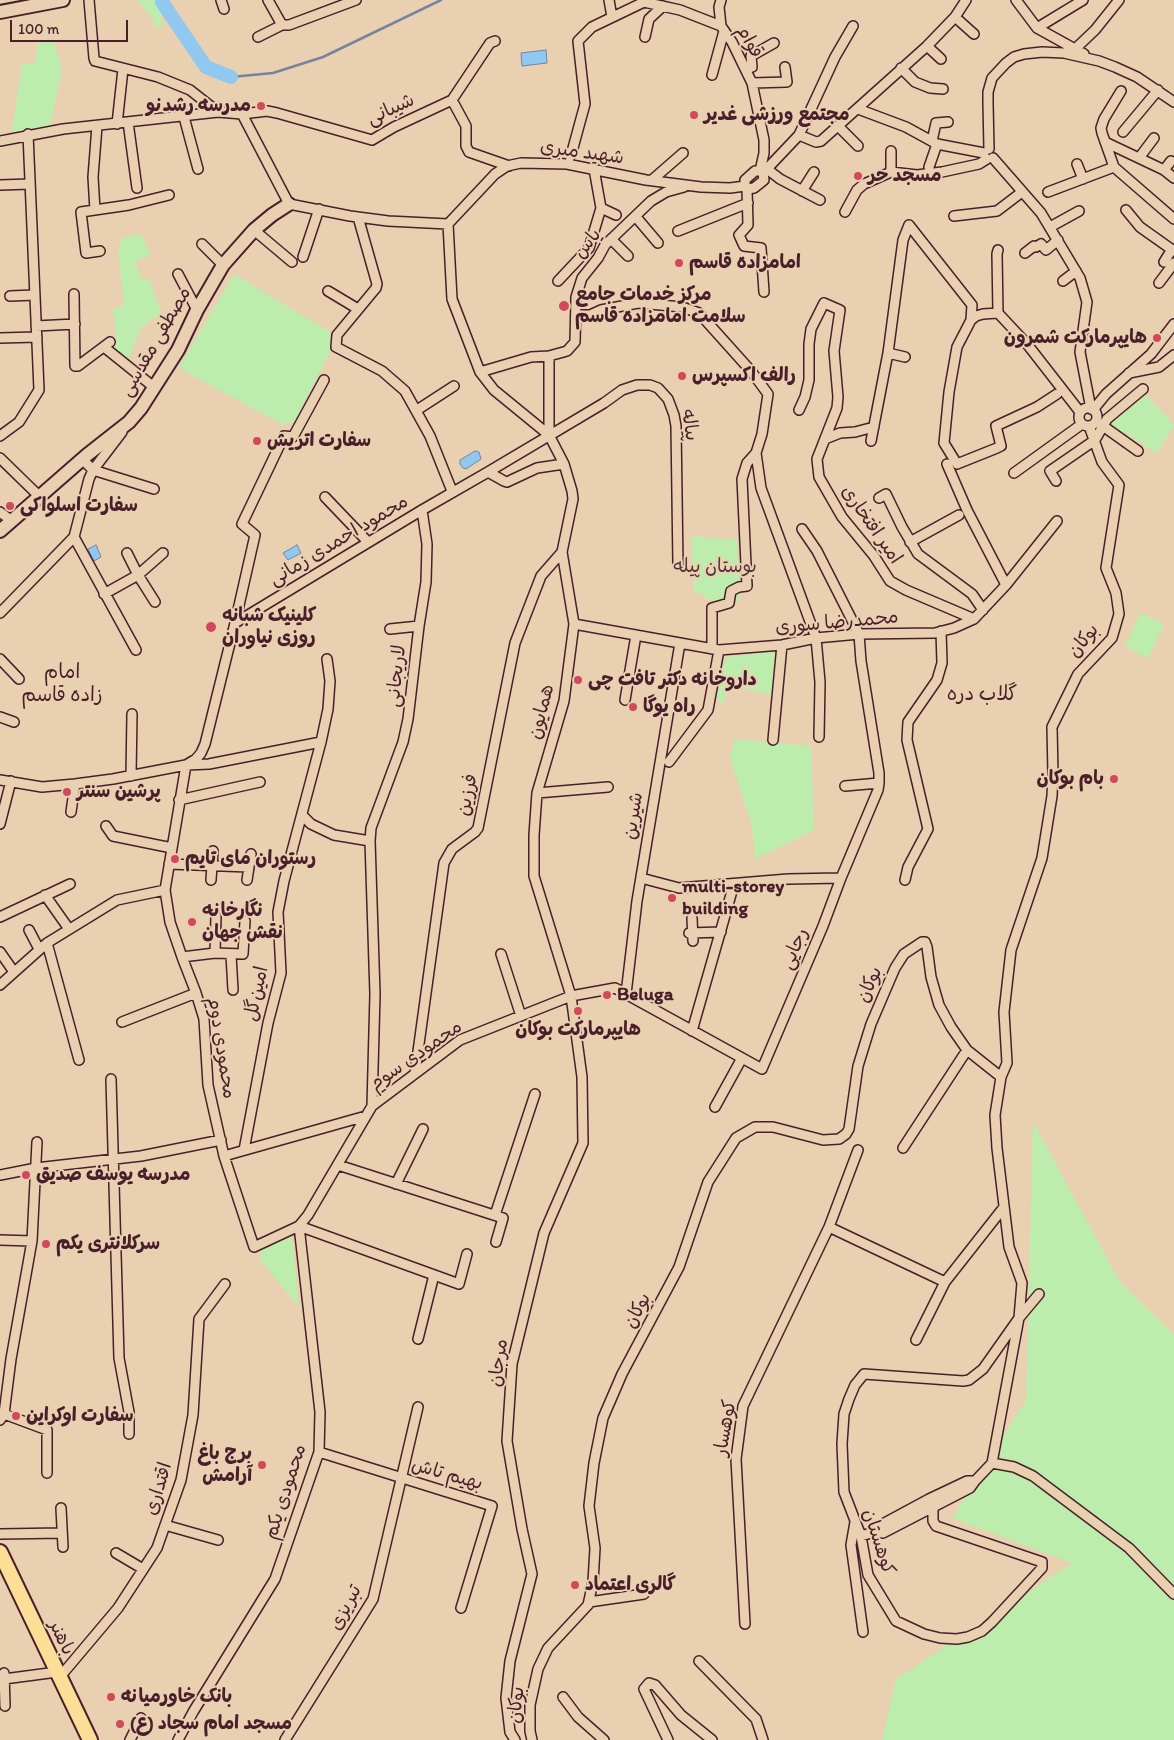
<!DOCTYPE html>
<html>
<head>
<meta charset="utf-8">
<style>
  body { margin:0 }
  #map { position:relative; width:1174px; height:1740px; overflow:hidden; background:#e8d0b1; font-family:Itim,sans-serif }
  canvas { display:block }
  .scale { position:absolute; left:10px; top:20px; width:118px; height:22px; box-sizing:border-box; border:2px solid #4a1f2b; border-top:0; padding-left:6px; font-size:15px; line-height:18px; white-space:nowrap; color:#4a1f2b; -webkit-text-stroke:4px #e8d0b1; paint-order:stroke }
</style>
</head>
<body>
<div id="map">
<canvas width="1174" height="1740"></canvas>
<div class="scale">100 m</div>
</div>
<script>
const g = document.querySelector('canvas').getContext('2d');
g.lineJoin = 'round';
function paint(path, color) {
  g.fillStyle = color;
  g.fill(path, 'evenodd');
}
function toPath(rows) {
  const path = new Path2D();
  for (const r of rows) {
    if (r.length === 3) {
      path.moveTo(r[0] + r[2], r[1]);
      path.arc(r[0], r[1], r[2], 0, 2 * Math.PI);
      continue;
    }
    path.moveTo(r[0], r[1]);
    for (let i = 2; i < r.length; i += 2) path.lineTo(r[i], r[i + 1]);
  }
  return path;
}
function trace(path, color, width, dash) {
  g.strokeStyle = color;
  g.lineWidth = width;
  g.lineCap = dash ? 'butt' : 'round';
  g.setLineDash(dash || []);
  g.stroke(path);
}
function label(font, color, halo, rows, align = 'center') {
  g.font = font + ' Itim,"Playpen Sans Arabic",sans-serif';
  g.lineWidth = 4;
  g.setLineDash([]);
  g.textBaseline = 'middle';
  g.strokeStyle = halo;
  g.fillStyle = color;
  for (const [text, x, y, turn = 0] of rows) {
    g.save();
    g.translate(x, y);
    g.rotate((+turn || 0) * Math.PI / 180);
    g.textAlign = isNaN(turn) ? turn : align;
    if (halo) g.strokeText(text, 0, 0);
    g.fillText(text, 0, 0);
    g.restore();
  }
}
const green = toPath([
  [138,0,158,0,167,14,160,17,164,27,155,28,154,21],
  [53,39,62,70,50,126,12,133,22,63,35,64,37,44],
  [141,234,151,255,135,261,141,279,149,279,161,313,141,327,128,360,110,347,116,336,113,309,124,306,118,249,124,237],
  [234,274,330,332,331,350,294,422,282,424,195,377,179,367],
  [1146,395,1174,425,1157,453,1110,424],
  [691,536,737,540,740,601,732,600,728,602,706,599,705,595,694,592],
  [1140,613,1164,624,1148,658,1125,647],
  [775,651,771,695,731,685,723,704,716,697,718,683,726,657],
  [735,739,811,746,814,830,755,859,752,826,730,758],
  [1033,1122,1120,1282,1174,1335,1174,1740,882,1740,896,1679,1072,1563,952,1518,1026,1400],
  [292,1237,299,1307,259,1258,262,1248]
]);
const water = toPath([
  [546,50,547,63,522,66,521,53,546,50],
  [475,451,479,452,481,459,466,469,463,468,460,464,460,460,475,451],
  [96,545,101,557,94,561,88,549,96,545],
  [297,545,301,553,288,560,283,553,297,545]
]);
const stream = toPath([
  [231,77,273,73,323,57,441,0]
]);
const river = toPath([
  [162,2,206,67,231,77]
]);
const street = toPath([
  [89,0,94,58,95,61,158,77,190,90,218,112],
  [221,0,224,9],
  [268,0,282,25],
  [609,0,612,17],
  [1016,0,1037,28,1084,54],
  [955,17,974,34],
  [721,26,719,7,721,0],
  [1037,28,1083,0],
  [258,37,282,25,289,25,356,0],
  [645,37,649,19,663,6],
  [927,46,941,59],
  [1075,49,1095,30,1119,0],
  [901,68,915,82,930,88,943,89],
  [746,69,752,67,751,56,774,43],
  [712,75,724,31],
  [752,83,787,82,785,67],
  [1121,91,1104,119,1101,128,1102,133,1114,167,1174,219],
  [452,100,466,126,466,146,469,152,509,166],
  [858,109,906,127,937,144,984,153],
  [242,114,267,111,277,113,372,140,394,127,452,100,490,43,495,41],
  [184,117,198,169],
  [128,122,137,188],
  [117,124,123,69],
  [838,126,858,146],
  [1123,132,1158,90],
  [799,135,816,142,821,141,927,46,955,17,966,0],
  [0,141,63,129,218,112,242,114,289,204,350,216,388,221,448,224,495,174,507,166,521,163,567,164,646,180,701,187,730,188,745,186],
  [932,141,936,123,948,122],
  [1105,142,1164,170,1174,178],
  [989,149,988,103,988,92,992,78,1006,63,1014,57,1024,54,1042,52,1064,53,1099,61,1115,67,1137,77,1174,102],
  [891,151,891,172],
  [993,158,1041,213,1080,278,1087,302,1080,352,1091,409],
  [1139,158,1154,138],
  [567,164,573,148,585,104,578,41,592,27,644,2,680,10,721,26,732,42,752,83,764,140,764,153,760,171],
  [1077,164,1083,179],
  [929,167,937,144],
  [767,169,780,179,820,200],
  [1164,170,1171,161],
  [763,173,799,135,835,57,853,26],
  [763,173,760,171,755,171,745,180,745,186,747,189,748,225,739,235,744,246,761,248,764,292],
  [652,180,683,153],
  [0,185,30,184],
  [747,189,754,188,764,180,763,173],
  [802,191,814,172],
  [1048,192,1114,167],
  [601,208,616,215],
  [95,210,93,177,97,126],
  [1126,210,1140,227,1174,251],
  [845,212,857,190,864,184,891,172,917,175,942,172,979,164,987,159],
  [954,216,997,211,1022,192],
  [358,217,377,284,376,288,337,335,336,347,382,371,405,391,430,436,452,491],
  [636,217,658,243],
  [448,224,452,299,480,372,494,390,549,435,564,464,572,491,573,499,562,552,574,624,564,701,537,793,534,835,534,876,571,996,582,1077,583,1143,544,1233,512,1364,507,1441,522,1529,532,1574,510,1661,506,1698,510,1732,515,1740],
  [1050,227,1079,211],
  [254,230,292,262],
  [678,231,748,203],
  [611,239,628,256],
  [202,244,223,265],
  [998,250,997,254,998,313],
  [100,251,86,253,81,212,129,205,169,195],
  [1025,253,1034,246,1036,247,1041,244,1046,250,1058,240],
  [303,257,319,209],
  [1164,262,1172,249],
  [178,274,197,310],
  [558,281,589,248,601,208,594,169],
  [1063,281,1076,271],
  [1159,283,1174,263],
  [328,291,358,309],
  [74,294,75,366,78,366,110,342],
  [10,296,35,295],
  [576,315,590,315,601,310,638,303,682,307,699,313,751,371,768,394,762,434,756,453,747,463,742,479,747,586,739,587,731,591,729,603,712,608,712,649],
  [36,326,75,324],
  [0,338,37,337],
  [104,347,155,388],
  [888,353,905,357],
  [480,372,531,357,549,356],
  [1129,373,1159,367,1174,355],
  [1057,394,1037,407,996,426,1001,446,997,448,957,464,944,443,949,392,957,347,971,320,976,316,983,314,998,313,1027,344,1080,412],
  [1088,417,9],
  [417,410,454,386],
  [799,410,805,397,809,380,809,344,811,329,824,303,840,310,834,351,838,397,837,408,817,459,819,477,842,517,874,556,890,581,906,590,974,619],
  [1093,410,1106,394,1151,354,1174,324],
  [1103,426,1138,451],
  [549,435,549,356,567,351,575,342,576,297,582,278,598,258,605,245,651,201,666,192,684,187],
  [0,436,19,422,39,390,28,134],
  [825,439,840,433,855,432,874,427],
  [871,441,888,353,903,240,909,225,972,305,971,320],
  [756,453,761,488,816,638,820,682,819,737],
  [0,458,40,497],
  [82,459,93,470,154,489],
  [947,464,967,510,1006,585],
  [488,472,504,481,507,482,537,468,564,464],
  [1014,473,1082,424],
  [1056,481,1050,471,1095,440,1107,419,1143,389],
  [325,497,368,542],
  [879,498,886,494,902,527,918,554,972,594,983,610],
  [0,512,12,521],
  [74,537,136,650],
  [910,542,959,515],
  [127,553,138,575,155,602],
  [104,594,138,575,163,553],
  [0,613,74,537,89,479,93,470,122,432],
  [235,623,255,535,242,524,284,436,293,437,324,380],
  [574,624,719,650,782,645,816,638,859,634,935,633,954,628,974,619,1006,585,1057,521],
  [390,629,419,626],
  [0,659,19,679],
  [625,700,636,635],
  [0,717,14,722],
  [773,740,782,645],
  [321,742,209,764,186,765,165,890,170,922,182,957,196,993,204,1019,208,1085,224,1156,254,1247,299,1226,308,1215,372,1106,460,1040,571,996,615,988,762,1069,823,926,841,878,878,790,879,783,879,773,861,661,859,634,817,551,802,529],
  [669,762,708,710,719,650],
  [131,776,132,714],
  [0,780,42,787,75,784,113,779,186,765,196,759,201,753,205,744,235,623,422,510,488,472,604,403,622,390,637,385,650,385,658,388,668,399,674,415,676,426,678,565],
  [845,786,879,783],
  [537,793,608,787],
  [179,800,260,782],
  [71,812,75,784],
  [302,815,311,824,334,835,370,841],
  [0,824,11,781],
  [106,826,113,836,172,848],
  [169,864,249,867],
  [641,878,679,888,788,879,841,878],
  [211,880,213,851],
  [247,880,251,854],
  [905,880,908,867,928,829,907,740,908,722,937,680,942,663,941,631],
  [45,895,69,929],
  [0,917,70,884],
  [692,918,693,941],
  [29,930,39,949],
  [689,933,721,932],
  [47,943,79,1060],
  [0,952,14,972],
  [215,953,216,916],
  [501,954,521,1016],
  [231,955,233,990],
  [182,957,215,953,243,954,245,921],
  [0,985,47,943,117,900,165,890],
  [626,994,637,901,680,643],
  [122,1022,196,993],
  [692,1031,734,884],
  [415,1073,444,863,452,849,475,832,478,828,515,643,541,576,562,552],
  [111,1079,119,1358,129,1412,129,1434],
  [372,1106,375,994,370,841,371,828,403,742,408,719,419,626,426,582,427,544,422,510],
  [715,1107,742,1058],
  [903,1148,967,1050],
  [244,1150,268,1023,281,973,278,912,284,881,321,742,328,709,330,681,327,659],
  [224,1156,366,1116],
  [338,1165,503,1218,496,1242],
  [0,1175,36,1168,141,1156,221,1140],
  [396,1184,423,1129],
  [495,1215,535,1094],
  [829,1227,858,1150],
  [0,1240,32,1241],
  [418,1339,434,1275],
  [916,1340,945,1282,1004,1207],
  [4,1414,47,1430,47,1473],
  [0,1420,4,1414,11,1359,32,1241,37,1142],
  [319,1452,492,1506,461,1608],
  [992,1463,1019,1318,1022,1283,1009,1247,997,1148,995,1115,1001,1077,1007,1063,1004,1012,1011,950,1042,858,1052,796,1053,774,1052,727,1078,674,1112,638,1119,614,1116,593,1106,568,1119,485,1102,462,1089,426],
  [992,1463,1014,1467,1033,1476,1129,1548,1174,1594],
  [933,1507,933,1521,936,1526,1042,1562,1042,1568,992,1622,982,1631,968,1637,957,1639,940,1638,924,1634,896,1621,868,1575,861,1536,844,1492,842,1444,844,1414,849,1399,855,1385,864,1374,963,1381,969,1380,983,1369,1019,1318,1039,1294],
  [61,1508,63,1547],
  [855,1522,851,1545,863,1632],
  [165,1525,218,1540],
  [874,1532,879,1526,929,1499,967,1481,975,1481],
  [0,1534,62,1533],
  [861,1536,874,1532,883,1533,970,1488,975,1481,992,1463],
  [116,1553,143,1569],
  [589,1602,644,1594],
  [745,1624,736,1459,743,1406,829,1227,945,1282],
  [699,1661,756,1719,763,1740],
  [4,1673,5,1706],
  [59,1678,118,1608,157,1548,181,1480,193,1415,199,1319,225,1284],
  [4,1679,57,1672],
  [563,1697,578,1717,604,1740],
  [130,1740,141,1718],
  [178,1740,193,1712,275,1579,319,1452,320,1412,299,1226,459,1284,467,1254],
  [285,1740,373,1599,418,1407],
  [532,1740,530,1731,530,1705,538,1669,548,1648,588,1605,593,1582,595,1548,589,1506,594,1463,603,1418,622,1374,679,1267,708,1182,736,1138,755,1127,773,1127,823,1140,839,1139,846,1134,849,1129,858,1066,871,1024,895,968,904,954,922,942,925,942,927,947,931,977,939,1005,951,1027,967,1050,1001,1077],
  [668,1740,644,1689,649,1683,655,1685,681,1715,712,1740]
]);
const secondary = toPath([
  [0,12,63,0],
  [0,531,87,455,129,422,141,408,178,350,197,310,223,265,254,230,272,215,289,204]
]);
const primary = toPath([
  [0,1552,90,1740]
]);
const markers = [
  [261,106,5,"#d1495b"],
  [694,115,5,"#d1495b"],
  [858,176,5,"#d1495b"],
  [679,263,5,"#d1495b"],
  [564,306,6,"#d1495b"],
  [1157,338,5,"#d1495b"],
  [682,376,5,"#d1495b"],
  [257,441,5,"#d1495b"],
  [10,506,5,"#d1495b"],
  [211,627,6,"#d1495b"],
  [578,680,5,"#d1495b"],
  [633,707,5,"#d1495b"],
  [1114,779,5,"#d1495b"],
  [67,792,5,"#d1495b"],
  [175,859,5,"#d1495b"],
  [672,898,5,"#d1495b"],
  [192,922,5,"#d1495b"],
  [607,995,5,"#d1495b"],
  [578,1011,5,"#d1495b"],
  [26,1175,5,"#d1495b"],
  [46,1244,5,"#d1495b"],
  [16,1416,5,"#d1495b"],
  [262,1465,5,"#d1495b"],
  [575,1585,5,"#d1495b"],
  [111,1697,5,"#d1495b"],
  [120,1724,5,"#d1495b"]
];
const streetNames = [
  ["قوام",749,42,60],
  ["شیبانی",391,110,-25],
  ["شهید میری",582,153,8],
  ["یاس",588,244,-52],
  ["مصطفی مقدسی",156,342,-60],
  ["پیاله",689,425,82],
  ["امیر افتخاری",871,525,55],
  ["محمود احمدی زمانی",339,541,-31],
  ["محمدرضا سوری",837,623,-5],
  ["بوکان",1084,641,-51],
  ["لاریجانی",397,676,-84],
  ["همایون",542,712,-76],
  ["فرزین",468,795,-79],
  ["شیرین",634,816,-81],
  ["رجایی",795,949,-67],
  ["بوکان",870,985,-66],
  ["امین‌گل",257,994,-78],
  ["محمودی دوم",221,1048,81],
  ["محمودی سوم",416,1056,-35],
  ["بوکان",638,1311,-62],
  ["مرجان",499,1363,-82],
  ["کوهسار",726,1428,-80],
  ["بهیم تاش",447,1475,16],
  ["اقتداری",159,1489,-73],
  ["محمودی یکم",286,1492,-72],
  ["کوهستان",878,1542,72],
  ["تبریزی",346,1608,-62],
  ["باهنر",61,1638,65],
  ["بوکان",517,1705,-84]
];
const poiNames = [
  ["مدرسه رشدنو",251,106,"right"],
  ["مجتمع ورزشی غدیر",704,115],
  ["مسجد حر",868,176],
  ["امامزاده قاسم",689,263],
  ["مرکز خدمات جامع",575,295],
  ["سلامت امامزاده قاسم",575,317],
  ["هایپرمارکت شمرون",1147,338,"right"],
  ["رالف اکسپرس",692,376],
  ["سفارت اتریش",267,441],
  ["سفارت اسلواکی",20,506],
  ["کلینیک شبانه",222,616],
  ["روزی نیاوران",222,638],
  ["داروخانه دکتر تافت چی",588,680],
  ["راه یوگا",643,707],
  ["بام بوکان",1104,779,"right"],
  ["پرشین سنتر",77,792],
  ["رستوران مای تایم",185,859],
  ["multi-storey",682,887],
  ["building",682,909],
  ["نگارخانه",202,911],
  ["نقش جهان",202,933],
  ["Beluga",617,995],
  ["هایپرمارکت بوکان",578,1030,"center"],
  ["مدرسه یوسف صدیق",36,1175],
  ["سرکلانتری یکم",56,1244],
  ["سفارت اوکراین",26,1416],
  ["برج باغ",252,1454,"right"],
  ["آرامش",252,1476,"right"],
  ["گالری اعتماد",585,1585],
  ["بانک خاورمیانه",121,1697],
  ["مسجد امام سجاد (ع)",130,1724]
];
const parkNames = [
  ["بوستان پیله",715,567]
];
const neighbourhoodNames = [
  ["امام",62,673],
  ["زاده قاسم",62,696],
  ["گلاب دره",982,695]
];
paint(green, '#bcedac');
paint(water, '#91c8ef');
trace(water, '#7584a1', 1);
trace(stream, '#7584a1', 2.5);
trace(river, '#91c8ef', 14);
trace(street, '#4a1f2b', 12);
trace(secondary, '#4a1f2b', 16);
trace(primary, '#4a1f2b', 18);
trace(street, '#e8d0b1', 9);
trace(secondary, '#e8d0b1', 12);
trace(primary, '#fcde96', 14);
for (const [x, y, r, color] of markers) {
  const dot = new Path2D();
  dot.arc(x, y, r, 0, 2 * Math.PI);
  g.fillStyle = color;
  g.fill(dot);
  trace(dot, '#e8d0b1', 2);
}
label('19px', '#4a1f2b', '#e8d0b1', streetNames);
label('bold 19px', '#4a1f2b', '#e8d0b1', poiNames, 'left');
label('19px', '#553438', '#e8d0b1', parkNames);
label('20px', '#4a1f2b', '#e8d0b1', neighbourhoodNames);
</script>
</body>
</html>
